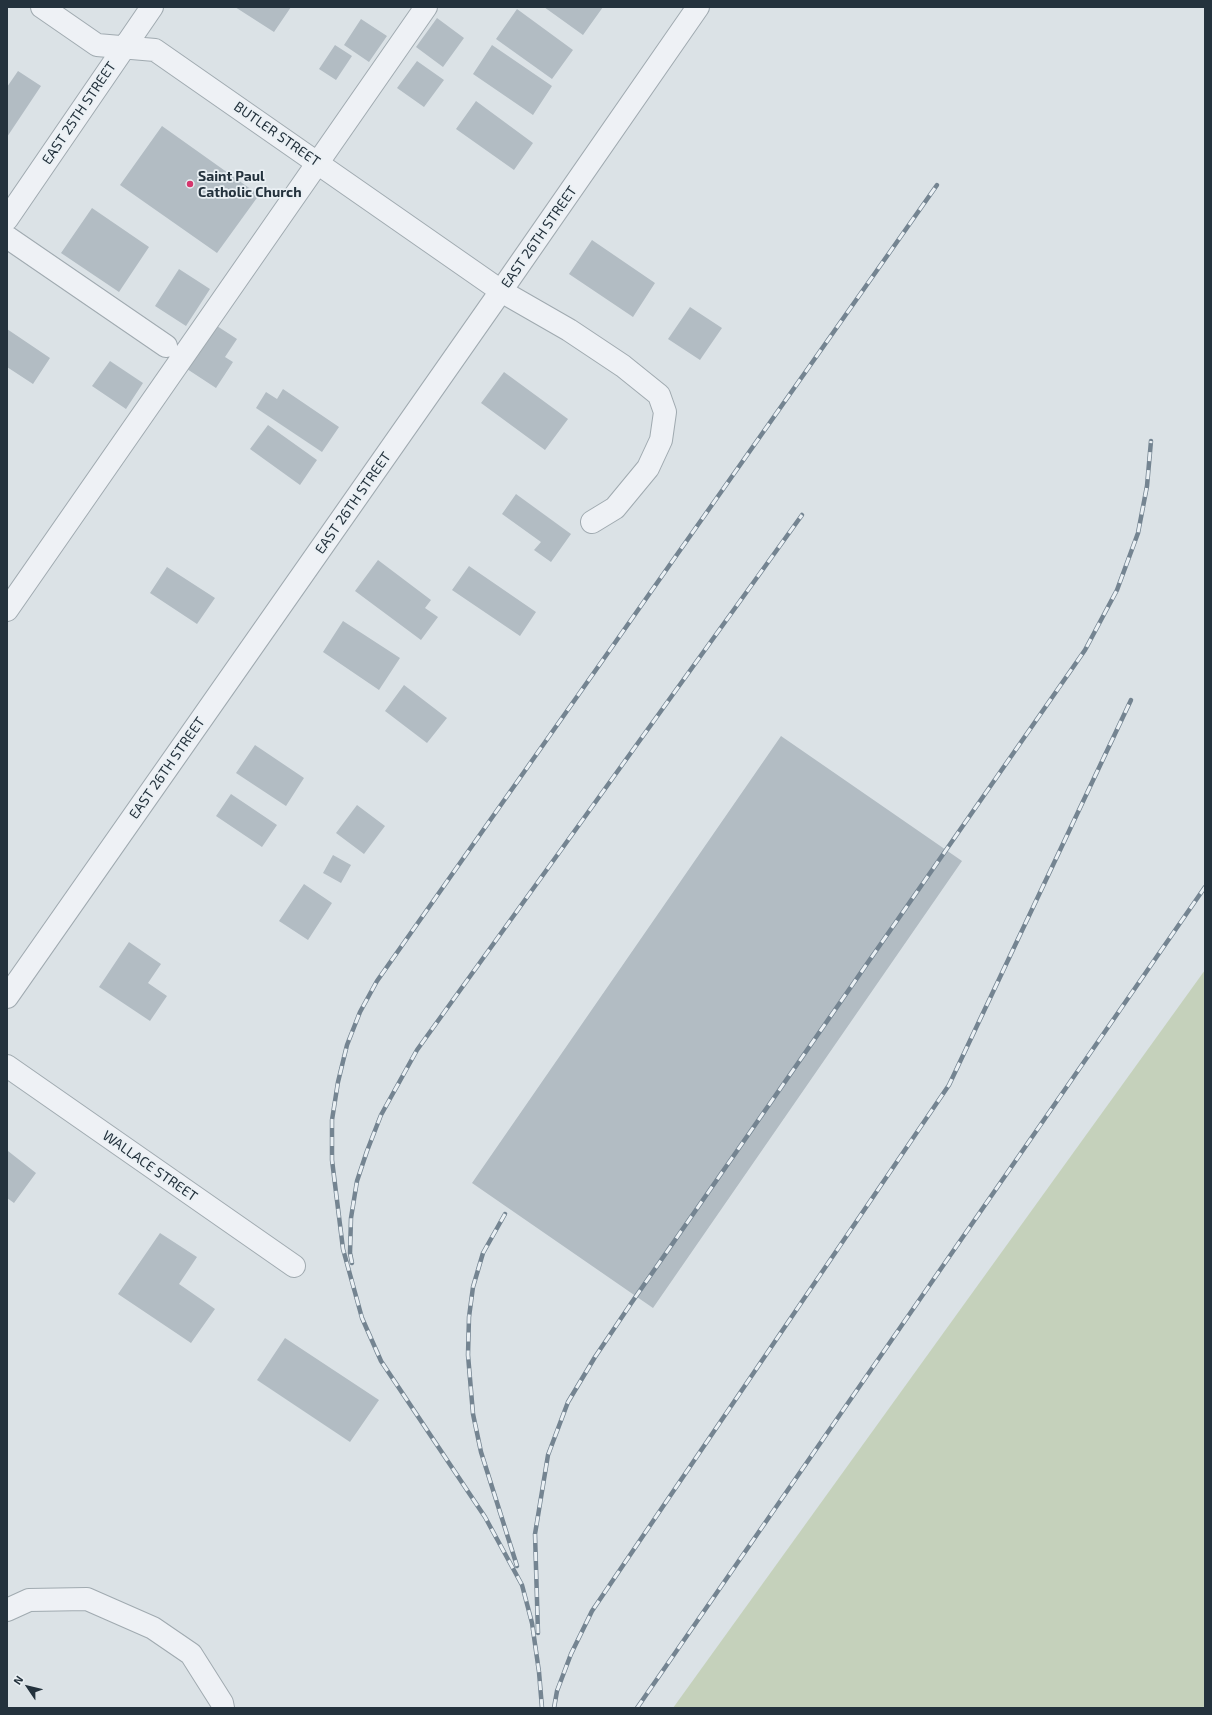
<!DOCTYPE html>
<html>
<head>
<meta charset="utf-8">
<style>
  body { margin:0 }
  #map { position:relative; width:1212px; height:1715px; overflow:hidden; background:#dbe2e6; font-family:"Exo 2",sans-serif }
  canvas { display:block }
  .frame { position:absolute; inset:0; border:8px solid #24323d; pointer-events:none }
  .north { position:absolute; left:8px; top:1667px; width:40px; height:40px; -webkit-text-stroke:3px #eaf0f4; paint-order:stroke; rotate:305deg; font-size:11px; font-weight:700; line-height:16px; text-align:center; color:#24323d }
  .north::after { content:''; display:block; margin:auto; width:14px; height:18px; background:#24323d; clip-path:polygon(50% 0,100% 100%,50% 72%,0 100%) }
</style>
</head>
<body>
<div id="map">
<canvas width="1212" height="1715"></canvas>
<div class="frame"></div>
<div class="north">N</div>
</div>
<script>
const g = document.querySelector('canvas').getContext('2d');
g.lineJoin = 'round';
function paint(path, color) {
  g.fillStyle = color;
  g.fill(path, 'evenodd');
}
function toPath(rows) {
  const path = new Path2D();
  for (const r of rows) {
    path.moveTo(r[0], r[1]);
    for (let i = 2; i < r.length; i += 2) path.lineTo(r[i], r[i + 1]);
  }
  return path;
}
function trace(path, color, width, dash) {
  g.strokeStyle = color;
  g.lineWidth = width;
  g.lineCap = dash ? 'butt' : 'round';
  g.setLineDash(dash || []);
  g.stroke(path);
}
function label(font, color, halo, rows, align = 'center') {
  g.font = font + ' "Exo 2",sans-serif';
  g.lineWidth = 3.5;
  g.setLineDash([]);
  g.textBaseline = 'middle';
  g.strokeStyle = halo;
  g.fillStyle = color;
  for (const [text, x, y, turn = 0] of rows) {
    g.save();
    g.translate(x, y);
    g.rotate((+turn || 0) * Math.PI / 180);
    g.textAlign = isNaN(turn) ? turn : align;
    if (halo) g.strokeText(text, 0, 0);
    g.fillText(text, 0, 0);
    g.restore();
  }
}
const green = toPath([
  [1205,970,1205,1708,673,1708]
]);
const building = toPath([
  [235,7,291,7,274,32],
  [544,7,603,7,583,35],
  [517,9,573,50,552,79,496,39],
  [437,18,464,38,443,67,416,47],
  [361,19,387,36,369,62,344,45],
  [335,45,352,56,336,80,319,69],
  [492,45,552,86,533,115,473,74],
  [417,61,444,80,424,107,397,88],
  [18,71,41,86,7,137,7,87],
  [476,101,533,143,514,170,456,129],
  [162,126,259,195,217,253,120,185],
  [92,208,149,247,119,292,61,253],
  [592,240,655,283,633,317,569,274],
  [179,269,210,289,186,326,155,306],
  [690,307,722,328,700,360,668,339],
  [217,326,237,339,225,357,233,362,216,388,187,369],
  [7,329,50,358,33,384,7,367],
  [110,361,143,383,126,409,92,386],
  [504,372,568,419,545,450,481,403],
  [283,389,339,427,322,452,256,408,266,392,277,399],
  [268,425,317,460,300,485,250,449],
  [516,494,571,534,551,562,534,550,541,542,502,514],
  [378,560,431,600,425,608,438,617,421,640,355,591],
  [469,566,536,612,520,636,452,590],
  [167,567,215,598,197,624,150,593],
  [343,621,400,658,379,690,323,652],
  [404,685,447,718,427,743,385,711],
  [781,736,962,861,653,1308,472,1183],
  [255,745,304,778,286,806,236,773],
  [231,794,277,825,262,847,216,816],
  [357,805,385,826,364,854,336,833],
  [333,855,351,865,341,883,323,873],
  [304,884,332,903,308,940,279,921],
  [129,942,161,964,148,983,167,996,150,1021,99,987],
  [8,1151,36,1173,14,1203,7,1198],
  [160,1233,197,1257,179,1284,215,1309,191,1343,118,1294],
  [285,1338,379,1400,350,1442,257,1380]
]);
const minor = toPath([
  [42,7,97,45,155,50,501,291,569,330,623,366,659,395,665,412,661,440,648,468,615,508,592,522],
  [7,219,152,7],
  [7,237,166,346],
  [7,610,426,7],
  [7,997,501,291,698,7],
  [7,1066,294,1266],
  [7,1610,29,1600,87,1599,153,1628,191,1654,222,1703,223,1708]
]);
const rail = toPath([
  [505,1214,483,1253,473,1287,469,1317,468,1355,473,1414,481,1452,517,1566],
  [352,1263,350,1253,351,1218,357,1181,367,1151,381,1115,417,1050,802,515],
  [538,1633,535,1534,548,1455,568,1402,595,1357,632,1302,1085,650,1117,590,1138,533,1147,486,1151,441],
  [542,1708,539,1672,532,1623,522,1585,485,1517,381,1361,362,1318,343,1249,332,1160,332,1120,338,1082,347,1045,360,1012,377,981,937,185],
  [554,1708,557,1691,571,1654,592,1611,949,1085,1131,700],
  [637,1708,1205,887]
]);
const markers = [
  [190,184,4,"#d5366d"]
];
const streetNames = [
  ["EAST 25TH STREET",79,113,-56],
  ["BUTLER STREET",277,134,35],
  ["EAST 26TH STREET",539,237,-55],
  ["EAST 26TH STREET",353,503,-55],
  ["EAST 26TH STREET",167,768,-55],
  ["WALLACE STREET",150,1166,35]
];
const poiNames = [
  ["Saint Paul",198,176],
  ["Catholic Church",198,192]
];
paint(green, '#c5d1bb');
paint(building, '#b2bcc3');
trace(minor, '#a0aab0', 24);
trace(minor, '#eef1f5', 22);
trace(rail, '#748491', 4.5);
trace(rail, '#eaf0f4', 3, [9]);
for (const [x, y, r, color] of markers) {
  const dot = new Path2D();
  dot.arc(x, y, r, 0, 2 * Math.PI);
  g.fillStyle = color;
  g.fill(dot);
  trace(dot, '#eaf0f4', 1.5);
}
label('14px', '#24323d', '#eaf0f4', streetNames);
label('bold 14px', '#24323d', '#eaf0f4', poiNames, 'left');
</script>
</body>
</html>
